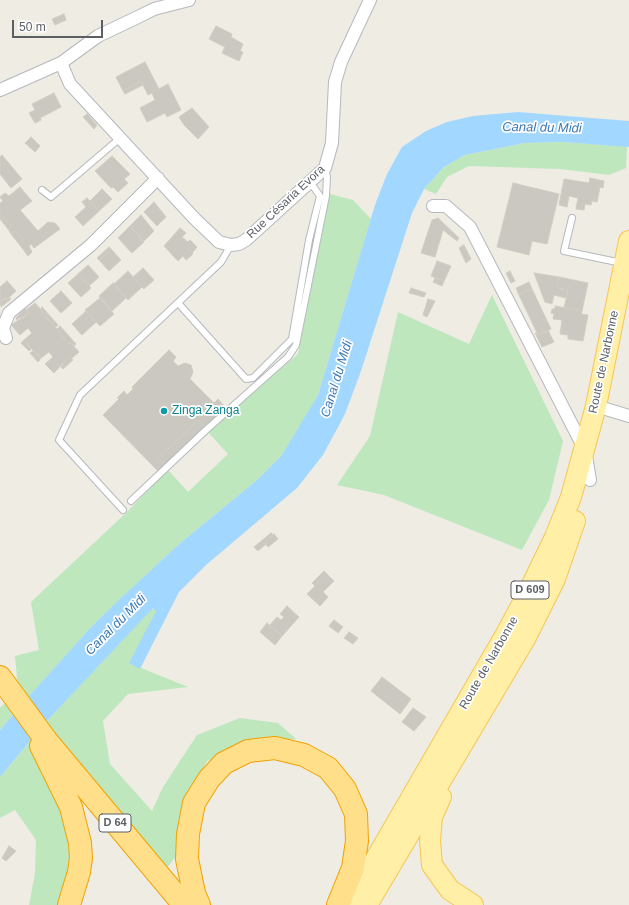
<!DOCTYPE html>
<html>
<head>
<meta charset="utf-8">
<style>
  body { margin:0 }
  #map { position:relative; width:629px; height:905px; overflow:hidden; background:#eeece3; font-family:Helvetica,sans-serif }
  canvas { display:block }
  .scale { position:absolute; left:12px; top:20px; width:91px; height:18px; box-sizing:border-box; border:2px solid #5b5f64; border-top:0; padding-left:5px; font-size:12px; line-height:14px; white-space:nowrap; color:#5b5f64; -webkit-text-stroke:3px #fff; paint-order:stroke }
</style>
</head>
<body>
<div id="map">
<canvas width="629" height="905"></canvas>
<div class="scale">50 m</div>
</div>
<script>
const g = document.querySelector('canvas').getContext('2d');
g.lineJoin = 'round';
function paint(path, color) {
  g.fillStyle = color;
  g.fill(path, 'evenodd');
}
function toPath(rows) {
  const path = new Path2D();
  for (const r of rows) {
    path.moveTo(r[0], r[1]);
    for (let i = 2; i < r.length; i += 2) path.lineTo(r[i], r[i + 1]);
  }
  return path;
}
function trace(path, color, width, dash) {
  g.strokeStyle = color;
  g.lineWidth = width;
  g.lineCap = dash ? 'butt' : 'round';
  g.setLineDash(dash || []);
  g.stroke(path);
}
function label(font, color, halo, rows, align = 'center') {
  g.font = font + ' Helvetica,sans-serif';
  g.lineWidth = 3.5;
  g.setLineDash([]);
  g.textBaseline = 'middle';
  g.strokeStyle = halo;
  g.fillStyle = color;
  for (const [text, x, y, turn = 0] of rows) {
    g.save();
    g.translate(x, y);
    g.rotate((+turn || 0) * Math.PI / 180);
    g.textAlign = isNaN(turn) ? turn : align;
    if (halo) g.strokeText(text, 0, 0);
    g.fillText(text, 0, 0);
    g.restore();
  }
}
const green = toPath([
  [563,142,627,146,626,168,609,175,560,169,469,166,447,177,436,194,424,189,444,167,465,155,525,143],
  [330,194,353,200,371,219,318,395,300,427,282,455,257,480,178,545,91,627,0,730,0,708,18,689,15,656,39,650,31,602,128,511,168,470,188,492,228,454,208,432,298,354],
  [492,295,563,441,549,500,522,550,384,495,337,485,370,436,398,312,469,344],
  [152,608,157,611,129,663,188,687,128,694,103,721,110,764,152,811,163,787,197,735,240,718,278,723,296,739,248,744,207,761,186,803,177,855,163,873,46,740,47,721],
  [33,738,76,826,69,905,29,905,35,873,36,840,15,810,0,818,0,777]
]);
const water = toPath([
  [518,112,629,121,629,147,563,142,525,143,465,155,444,167,424,189,412,213,361,371,345,414,323,455,297,488,206,565,179,592,140,669,129,663,156,611,153,608,47,721,0,777,0,730,32,693,91,627,121,598,178,545,257,480,282,455,318,395,375,205,387,174,402,147,426,131,447,122,473,116]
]);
const building = toPath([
  [64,14,66,20,55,25,52,19,64,14],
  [216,26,232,34,231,37,243,44,240,51,243,52,239,61,222,53,225,47,209,39,216,26],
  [145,62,159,89,148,95,141,81,123,91,116,77,145,62],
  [141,81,143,85,125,94,123,91,141,81],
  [168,84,181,110,167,117,165,113,147,122,140,108,155,100,152,93,168,84],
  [54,93,61,107,40,118,41,120,35,123,29,113,35,110,32,104,54,93],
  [192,108,209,127,198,139,184,125,179,117,192,108],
  [87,114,97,125,94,129,83,117,87,114],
  [31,137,40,146,35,152,25,143,31,137],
  [2,155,22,179,11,188,0,174,0,157,2,155],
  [112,156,130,174,124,179,128,183,118,192,113,187,111,188,95,171,112,156],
  [590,178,604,181,603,188,600,187,597,202,592,201,591,205,585,204,584,210,576,209,578,198,569,196,567,207,559,205,564,179,589,183,590,178],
  [513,183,559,194,547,244,532,241,529,255,497,247,513,183],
  [20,187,32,201,20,210,38,231,48,222,55,223,60,229,34,248,31,244,29,246,32,252,28,256,19,244,23,240,15,231,11,234,8,229,11,226,0,213,0,203,3,201,0,197,5,193,9,196,20,187],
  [102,189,112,199,99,211,90,201,102,189],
  [87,198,99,211,83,226,75,217,86,207,82,202,87,198],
  [154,202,166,217,157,226,144,212,154,202],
  [0,213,11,226,8,229,0,219,0,213],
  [141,215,154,231,144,241,130,226,141,215],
  [438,218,459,238,457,241,443,230,435,257,421,253,432,220,438,218],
  [130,226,144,242,132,253,118,238,130,226],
  [180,228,186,233,182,237,188,242,190,240,197,247,192,253,189,250,178,261,164,246,180,228],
  [15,231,23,240,19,244,11,234,15,231],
  [464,245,471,259,466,263,459,248,464,245],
  [109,247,111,249,99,260,97,258,109,247],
  [111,249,121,260,109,271,99,260,111,249],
  [189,250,193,254,186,260,183,256,189,250],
  [437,261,451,266,444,281,431,276,437,261],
  [88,265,99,277,89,286,78,274,88,265],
  [143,268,154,280,144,289,133,277,143,268],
  [128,271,142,287,128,300,114,284,128,271],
  [510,271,515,281,511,283,506,273,510,271],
  [534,273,559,277,557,288,568,290,566,298,554,295,552,304,545,302,534,273],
  [78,274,91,288,81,297,68,283,78,274],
  [559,277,588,283,582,311,564,308,568,290,557,288,559,277],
  [435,278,444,281,442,286,433,282,435,278],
  [7,281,16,291,6,300,5,298,0,302,0,287,7,281],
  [529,282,532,289,519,295,516,288,529,282],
  [113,283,126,298,112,311,99,296,113,283],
  [411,288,426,293,424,297,409,293,411,288],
  [532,289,551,329,538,335,519,295,532,289],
  [61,291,72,303,61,313,50,301,61,291],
  [9,297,11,299,1,307,0,302,9,297],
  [100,298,114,314,100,326,85,310,100,298],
  [428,299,435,301,427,317,423,315,428,299],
  [35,303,43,312,42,314,60,332,59,333,69,344,71,343,79,352,71,359,69,357,54,373,45,364,53,357,49,352,41,358,37,353,36,354,24,340,32,333,28,328,20,335,11,325,29,313,26,310,35,303],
  [555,306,582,311,581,314,588,315,583,341,568,339,568,335,560,334,562,320,553,319,554,314,551,313,552,309,555,309,555,306],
  [42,307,58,325,56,327,42,314,43,312,41,309,42,307],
  [25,309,29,313,22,319,20,317,17,320,16,318,25,309],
  [86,311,96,322,82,335,72,324,86,311],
  [60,326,76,344,73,346,71,343,69,344,59,333,60,332,57,329,60,326],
  [548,330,554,342,542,347,535,333,536,333,538,335,548,330],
  [24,340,31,349,29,351,21,343,24,340],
  [169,350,176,357,173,361,178,366,185,363,191,365,193,372,190,379,214,403,218,399,225,407,205,427,198,420,158,459,165,466,159,472,103,415,119,399,117,398,124,391,127,395,133,389,132,387,169,350],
  [33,351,41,358,38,362,30,353,33,351],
  [69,357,73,360,63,369,61,367,64,364,63,363,69,357],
  [198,420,205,427,165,466,158,459,198,420],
  [271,533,273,535,264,542,266,544,258,551,254,547,271,533],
  [274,534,278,539,268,547,264,542,274,534],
  [324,571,327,574,315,586,312,583,324,571],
  [327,574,334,581,323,592,328,597,320,606,307,594,327,574],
  [287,606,299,617,282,636,270,625,277,617,281,620,284,617,280,614,287,606],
  [334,620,343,627,338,633,329,626,334,620],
  [267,623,282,636,275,645,260,632,267,623],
  [349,632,358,638,353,644,344,638,349,632],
  [382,677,411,699,400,714,371,691,382,677],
  [413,708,426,717,414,731,402,722,413,708],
  [9,846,16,851,6,861,2,858,9,846]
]);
const lane = toPath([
  [42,190,51,197,119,139],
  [572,218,564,251,622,263],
  [179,304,246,379,253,378,292,339,309,240,320,196,310,182],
  [131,501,206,430,288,357,296,345,326,196,327,177,325,168],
  [123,510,59,440,80,395,221,262,231,245]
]);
const street = toPath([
  [61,63,70,84,194,218,219,242,231,245,239,244,246,240,325,168,332,143,335,82,341,62,370,0],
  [0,90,61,63,98,36,138,17,154,9,189,0],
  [433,206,446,206,470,227,585,450,590,480],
  [6,338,3,328,9,313,91,245,158,178],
  [596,406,629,416]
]);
const primary = toPath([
  [441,797,432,817,430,841,432,865,450,890,473,905],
  [349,905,506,634,527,595,555,537,571,497,596,406,629,241],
  [367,905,525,639,555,579,575,521]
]);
const highway = toPath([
  [0,677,46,740,184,905],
  [41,746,71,807,80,843,81,858,79,872,69,905],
  [199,905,194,893,187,859,188,834,194,803,209,779,224,763,248,751,275,748,304,755,328,768,345,789,356,814,357,841,353,868,338,905]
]);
const markers = [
  [164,411,4,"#0f9aa8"]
];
const shields = [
  [530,590,38],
  [115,823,32]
];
const shieldNames = [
  ["D 609",530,590],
  ["D 64",115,823]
];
const streetNames = [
  ["Rue Césaria Evora",286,202,-43],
  ["Route de Narbonne",604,362,-78],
  ["Route de Narbonne",489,663,-60]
];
const cultureNames = [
  ["Zinga Zanga",172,411]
];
const waterNames = [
  ["Canal du Midi",542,128,1],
  ["Canal du Midi",337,379,-73],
  ["Canal du Midi",116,625,-45]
];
paint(green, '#bee7be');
paint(water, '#a2d8ff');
paint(building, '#cbc8c2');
trace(building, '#d3cdc1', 1);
trace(lane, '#b5b9be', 8);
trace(street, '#b5b9be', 14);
trace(primary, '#f7c652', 22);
trace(highway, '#f1a200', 24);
trace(lane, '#fff', 6);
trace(street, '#fff', 12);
trace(primary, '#ffefa7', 20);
trace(highway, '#ffdf89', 22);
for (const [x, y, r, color] of markers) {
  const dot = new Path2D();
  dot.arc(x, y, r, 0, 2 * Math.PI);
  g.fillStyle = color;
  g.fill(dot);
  trace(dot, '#fff', 1.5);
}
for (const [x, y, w] of shields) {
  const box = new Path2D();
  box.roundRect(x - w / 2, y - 9, w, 18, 3);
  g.fillStyle = '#fff';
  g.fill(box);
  trace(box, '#5b5f64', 1);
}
label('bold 11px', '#5b5f64', null, shieldNames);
label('12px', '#5b5f64', '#fff', streetNames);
label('12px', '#0d838f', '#fff', cultureNames, 'left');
label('italic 13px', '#3a78b6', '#fff', waterNames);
</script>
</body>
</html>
